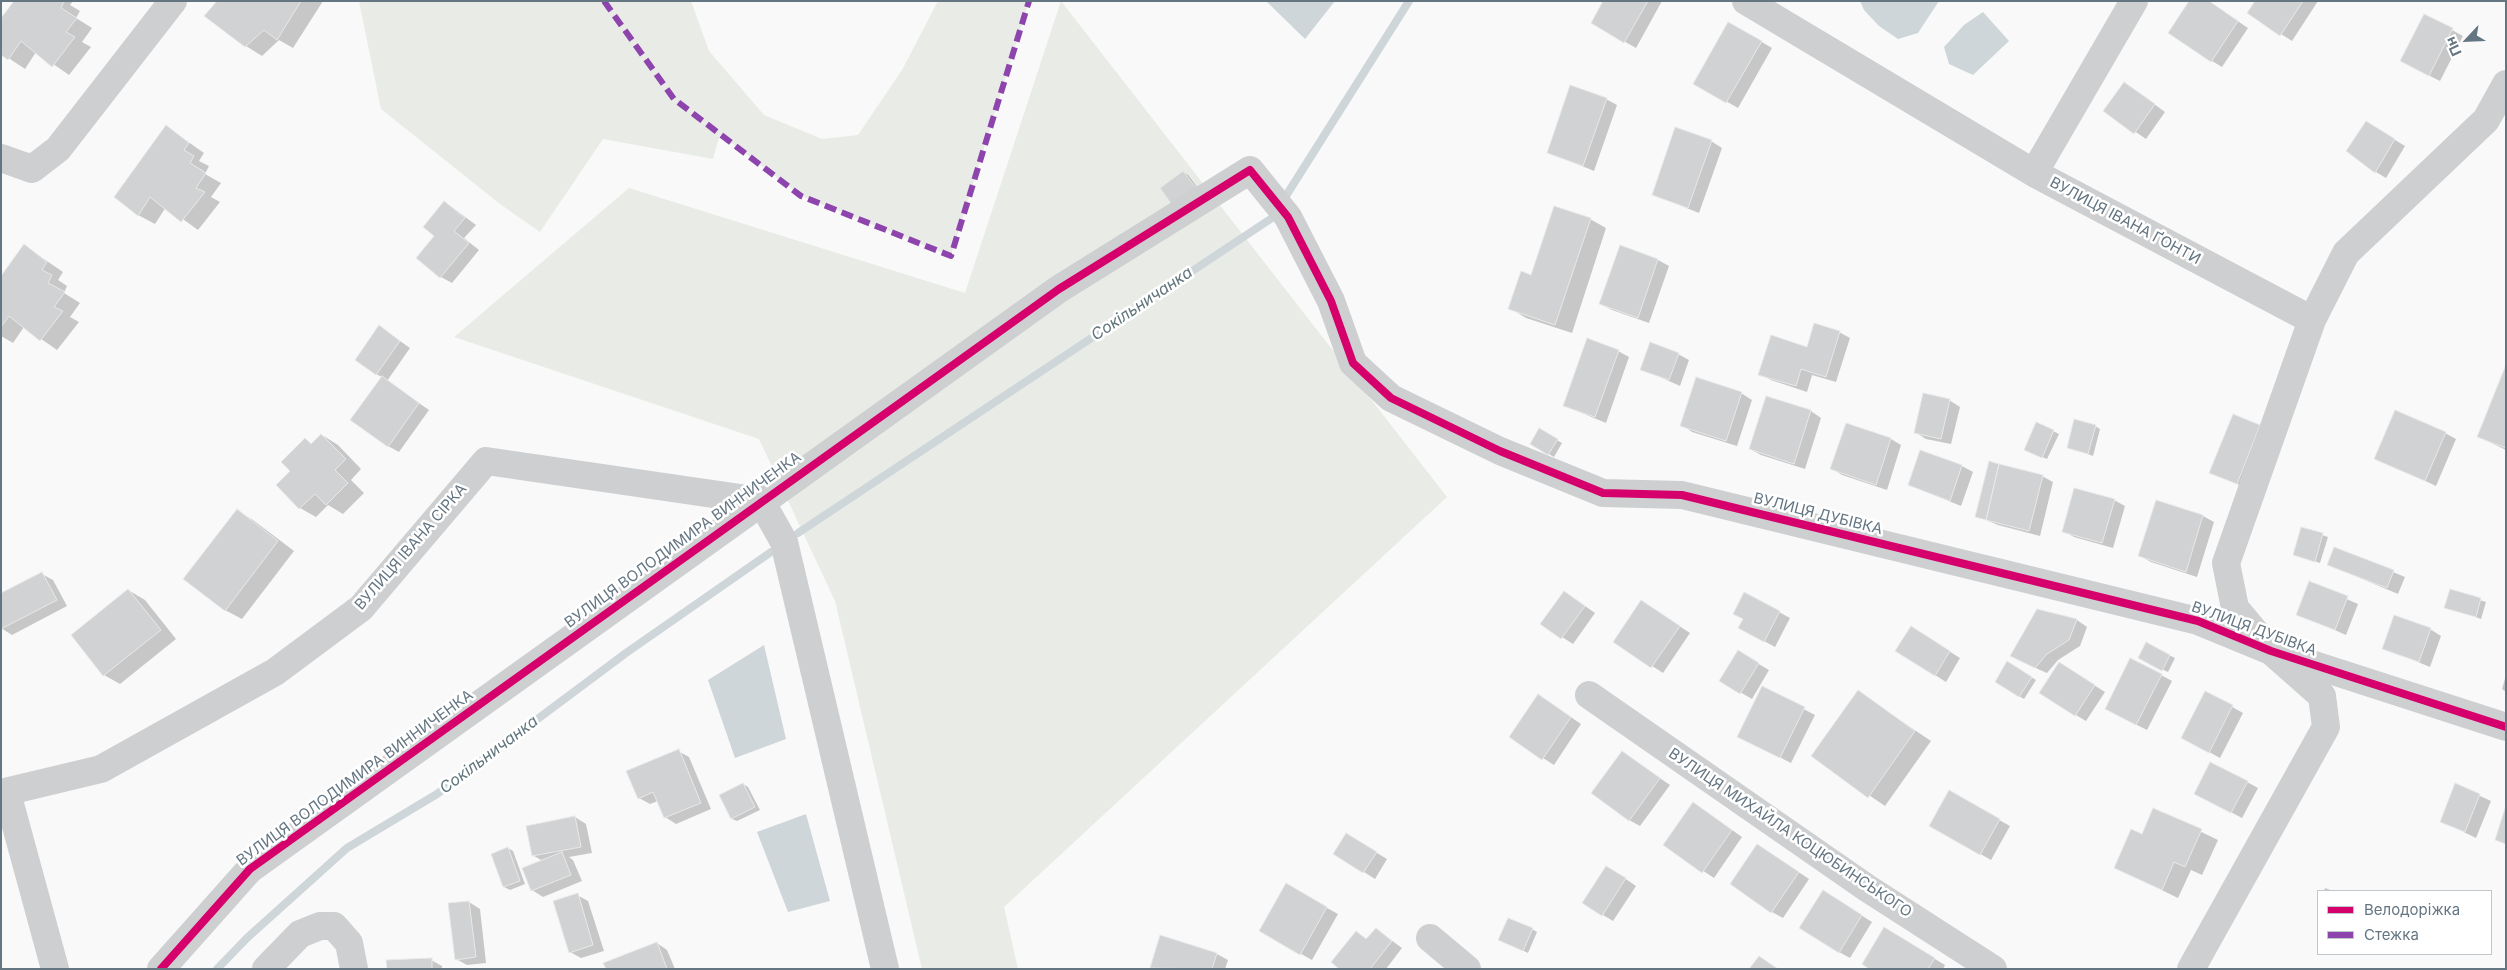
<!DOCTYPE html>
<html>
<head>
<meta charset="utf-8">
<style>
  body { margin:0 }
  #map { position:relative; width:2507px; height:970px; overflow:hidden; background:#f9f9f9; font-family:Inter,sans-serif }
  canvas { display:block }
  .frame { position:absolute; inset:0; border:2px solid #657683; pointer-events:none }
  .legend { position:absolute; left:2317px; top:890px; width:175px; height:65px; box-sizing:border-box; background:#fff; border:1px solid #c1c8cd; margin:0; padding:6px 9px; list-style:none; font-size:15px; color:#657683 }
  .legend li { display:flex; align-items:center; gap:10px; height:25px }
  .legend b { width:25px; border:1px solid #c1c8cd }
  .north { position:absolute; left:2442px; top:15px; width:50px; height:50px; -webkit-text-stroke:4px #fff; paint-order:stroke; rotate:245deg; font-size:14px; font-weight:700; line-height:20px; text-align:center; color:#657683 }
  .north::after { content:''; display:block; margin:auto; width:18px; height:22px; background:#657683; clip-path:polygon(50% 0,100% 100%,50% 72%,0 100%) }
</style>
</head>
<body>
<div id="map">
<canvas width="2507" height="970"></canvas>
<div class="frame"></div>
<ul class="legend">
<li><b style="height:6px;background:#d6006c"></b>Велодоріжка</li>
<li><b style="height:6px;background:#8e44ad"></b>Стежка</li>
</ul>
<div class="north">Пн</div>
</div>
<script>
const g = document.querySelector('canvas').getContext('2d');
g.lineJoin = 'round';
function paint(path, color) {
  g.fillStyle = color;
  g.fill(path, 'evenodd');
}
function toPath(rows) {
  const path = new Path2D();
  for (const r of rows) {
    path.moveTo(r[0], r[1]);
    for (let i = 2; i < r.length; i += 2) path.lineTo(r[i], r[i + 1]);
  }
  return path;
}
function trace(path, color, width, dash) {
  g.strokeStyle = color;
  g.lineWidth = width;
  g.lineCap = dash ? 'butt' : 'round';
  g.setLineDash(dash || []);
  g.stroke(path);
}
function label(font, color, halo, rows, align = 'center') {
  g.font = font + ' Inter,sans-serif';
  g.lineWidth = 5;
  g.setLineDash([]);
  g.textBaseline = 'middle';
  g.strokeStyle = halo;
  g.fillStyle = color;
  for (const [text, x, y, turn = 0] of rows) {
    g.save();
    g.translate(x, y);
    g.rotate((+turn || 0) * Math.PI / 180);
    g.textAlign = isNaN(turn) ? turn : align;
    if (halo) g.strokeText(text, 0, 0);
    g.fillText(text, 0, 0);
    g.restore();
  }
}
const green = toPath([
  [359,1,691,1,709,51,764,115,822,139,858,135,902,70,938,1,1029,1,951,256,801,196,720,134,713,159,603,139,540,232,500,204,381,109],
  [1061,1,1447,497,1004,907,1018,969,922,969,835,601,759,439,454,337,629,188,965,293]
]);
const water = toPath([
  [1266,1,1335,1,1305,39],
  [1860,1,1939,1,1918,33,1898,39,1879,26,1864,10],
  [1983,12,2009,41,1973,75,1949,64,1944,47,1964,25],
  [764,645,786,739,735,758,708,680],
  [806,814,830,901,788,912,757,832]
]);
const shadow = toPath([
  [15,1,73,1,70,5,80,11,76,18,92,28,82,42,91,47,69,75,36,52,25,69,1,53],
  [218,1,323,1,293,48,279,40,262,56,246,46,206,15],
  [1605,1,1662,1,1636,48,1592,23],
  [2208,1,2248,28,2222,67,2212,61],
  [2256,1,2318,1,2292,41,2281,34],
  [1729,23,1772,48,1738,108,1694,83],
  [2452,30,2463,36,2440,81,2412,67],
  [2135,90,2165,112,2146,139,2105,111],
  [1606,99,1617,105,1594,171,1548,152],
  [167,127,204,153,199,161,209,166,205,174,221,183,211,197,220,202,198,230,166,207,155,224,138,215],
  [2377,129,2405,146,2386,178,2376,172],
  [1711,141,1722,148,1699,213,1654,195],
  [1183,172,1188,175,1200,191,1161,188],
  [445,202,476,225,464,238,479,250,452,283,441,277,436,236],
  [1590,219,1606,228,1572,333,1526,318,1510,308,1532,276],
  [25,246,63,272,58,280,67,286,64,293,80,303,70,317,79,322,57,350,24,327,13,343,1,336,1,278],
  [1621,247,1658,260,1669,266,1649,323,1612,310,1601,304],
  [380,327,410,348,387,381,429,410,399,452,388,446,382,377,376,374],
  [1839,332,1850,338,1836,382,1812,375,1807,392,1771,380,1760,374],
  [1618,351,1629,357,1606,423,1565,406],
  [1678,354,1689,360,1680,386,1642,369],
  [2506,369,2506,450,2479,437],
  [1741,393,1752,400,1737,446,1692,432,1682,425],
  [1767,397,1811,411,1821,418,1805,469,1761,455,1750,449],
  [1949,400,1960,407,1951,444,1926,439,1915,432],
  [2233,416,2270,433,2248,489,2211,472],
  [2037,423,2059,434,2047,459,2030,452],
  [2095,426,2100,429,2093,456,2068,447],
  [1539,430,1562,443,1554,457,1531,444],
  [2445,433,2456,439,2436,486,2376,458],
  [322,435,338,445,361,469,351,480,364,493,343,514,328,505,316,517,300,508,292,471,305,440,313,444],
  [1891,439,1901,445,1887,490,1842,475,1831,468],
  [1921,452,1962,466,1973,472,1961,506,1909,485],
  [2042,476,2053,482,2040,536,1998,525,1977,516],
  [2114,500,2125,506,2113,548,2074,537,2063,531],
  [2157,501,2203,516,2214,522,2197,577,2151,562,2140,556],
  [237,511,253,520,294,551,242,619,225,610],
  [2322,535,2328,537,2320,563,2295,555],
  [2335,548,2405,577,2398,594,2329,565],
  [42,574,53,580,67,606,12,635,1,628],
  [2310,583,2358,604,2346,635,2298,614],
  [128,590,145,600,176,639,120,684,104,675],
  [2451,591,2486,602,2481,619,2446,607],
  [1575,599,1595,613,1573,644,1542,624],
  [1652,608,1690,633,1663,673,1615,642],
  [2038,611,2077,620,2087,627,2080,646,2058,660,2047,673,2022,662],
  [1779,612,1790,618,1775,647,1751,634],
  [2430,629,2441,636,2430,667,2384,648],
  [1922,634,1960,658,1946,682,1935,675],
  [2146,644,2175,658,2168,672,2139,658],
  [1738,652,1769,670,1752,699,1721,681],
  [2008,663,2036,680,2024,699,2019,696],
  [2070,670,2105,692,2086,721,2076,715],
  [2161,675,2172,681,2147,730,2117,715],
  [2506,675,2506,692,2502,689],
  [1763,688,1815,715,1791,763,1750,742],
  [1858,692,1931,741,1885,806,1812,756],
  [2206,692,2243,713,2220,758,2193,743],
  [1549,702,1581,724,1554,765,1510,737],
  [678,751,689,757,711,809,676,824,665,817,658,801,650,804,639,798],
  [1622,752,1670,785,1640,826,1629,820],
  [2247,782,2258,788,2242,818,2206,799],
  [743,784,748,787,760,810,737,821,732,819,721,795],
  [2456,785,2491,801,2476,838,2441,821],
  [1949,792,2010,826,1991,860,1931,826],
  [2154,809,2218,840,2202,875,2191,870,2178,898,2116,868,2142,835],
  [1704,810,1742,837,1714,878,1664,845],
  [575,817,586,824,592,853,569,857,573,860,582,881,543,897,532,890,543,861,534,856],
  [1357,841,1387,859,1375,879,1334,853],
  [1758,845,1809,879,1783,918,1772,912],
  [508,848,513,851,525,884,510,890,504,887,492,854],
  [1617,873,1636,886,1613,921,1603,915],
  [1286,885,1338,914,1312,960,1260,931],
  [2325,888,2333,891,2324,891],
  [577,895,588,901,604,951,581,958,570,952],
  [1834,898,1872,922,1850,958,1839,952],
  [469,902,480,909,486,963,467,965,456,959],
  [1376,929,1402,948,1386,969,1341,969,1357,933,1367,939],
  [1532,929,1537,932,1528,953,1505,942],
  [1885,929,1945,965,1943,969,1871,969],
  [657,943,667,950,675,969,607,969],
  [1217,954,1228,960,1225,969,1152,967],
  [431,960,442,966,442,969,388,969]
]);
const stream = toPath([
  [798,533,1272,218,1409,1],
  [217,969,247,938,347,848,437,794,626,653,771,552]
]);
const building = toPath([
  [14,1,64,1,61,8,77,18,66,32,75,37,52,67,21,41,8,60,1,55,1,18,14,1],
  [217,1,301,1,277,40,264,30,245,47,204,16,217,1],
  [1603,1,1648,1,1624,43,1591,23,1603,1],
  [2189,1,2209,1,2238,21,2211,62,2168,33,2189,1],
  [2255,1,2303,1,2280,36,2247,13,2255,1],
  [2424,14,2453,28,2429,76,2400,61,2424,14],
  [1728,22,1762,41,1726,103,1693,84,1728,22],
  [2124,82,2155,104,2134,134,2103,111,2124,82],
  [1570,85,1607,98,1583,166,1547,153,1570,85],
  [2366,121,2395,139,2375,173,2346,151,2366,121],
  [166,125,189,143,184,150,194,156,190,163,206,173,196,188,205,192,181,222,150,197,138,216,114,197,166,125],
  [1675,127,1712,140,1688,208,1652,195,1675,127],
  [1183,171,1196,188,1172,205,1160,188,1183,171],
  [444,201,465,218,454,231,469,243,440,278,416,258,434,236,423,227,444,201],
  [1554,206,1591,218,1555,325,1508,309,1521,271,1531,275,1554,206],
  [24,244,47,262,42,270,52,275,48,283,65,292,54,307,63,311,40,341,9,316,1,327,1,276,24,244],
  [1620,245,1658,259,1638,318,1599,304,1620,245],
  [1814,323,1840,331,1826,377,1801,369,1796,386,1758,375,1771,335,1807,347,1814,323],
  [379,325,400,341,376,375,355,360,379,325],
  [1587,338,1619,350,1595,417,1563,406,1587,338],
  [1650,342,1679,353,1669,380,1640,370,1650,342],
  [2505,367,2506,367,2506,448,2477,437,2505,367],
  [382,376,419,403,388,447,350,420,382,376],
  [1696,377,1742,392,1726,441,1680,426,1696,377],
  [1923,393,1950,399,1941,439,1914,433,1923,393],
  [1766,396,1811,410,1794,464,1749,449,1766,396],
  [2395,410,2446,432,2425,481,2374,459,2395,410],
  [2233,414,2260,425,2237,484,2209,473,2233,414],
  [2074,419,2096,425,2088,454,2067,448,2074,419],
  [2036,422,2054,430,2042,458,2024,450,2036,422],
  [1846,423,1891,438,1876,485,1830,469,1846,423],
  [1539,428,1558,439,1548,455,1530,444,1539,428],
  [321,434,346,459,335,470,348,483,326,505,315,494,299,509,276,485,290,471,281,462,305,438,311,444,321,434],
  [1920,450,1962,465,1950,501,1908,485,1920,450],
  [1989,461,1999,464,1986,520,1975,517,1989,461],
  [1999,464,2043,475,2029,531,1986,520,1999,464],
  [2074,488,2115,499,2102,543,2062,532,2074,488],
  [2156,500,2203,515,2186,572,2138,556,2156,500],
  [237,509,278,541,225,611,183,579,237,509],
  [2301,527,2323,533,2315,562,2293,555,2301,527],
  [2334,547,2394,570,2387,588,2327,565,2334,547],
  [42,572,57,600,1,629,1,593,42,572],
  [2309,581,2348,596,2335,630,2296,615,2309,581],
  [128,589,161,630,103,676,71,635,128,589],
  [2450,589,2481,598,2476,617,2444,608,2450,589],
  [1564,591,1585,606,1561,639,1540,624,1564,591],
  [1744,592,1780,611,1764,642,1738,628,1743,619,1733,614,1744,592],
  [1641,600,1680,626,1651,668,1613,642,1641,600],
  [2037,609,2077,619,2069,640,2047,654,2035,668,2010,656,2037,609],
  [2394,615,2431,628,2419,662,2382,649,2394,615],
  [1911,626,1950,651,1935,676,1895,651,1911,626],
  [2146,642,2170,655,2162,671,2138,658,2146,642],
  [1738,650,1759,663,1740,694,1719,681,1738,650],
  [2130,658,2162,674,2136,725,2105,709,2130,658],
  [2007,661,2032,677,2019,697,1995,682,2007,661],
  [2059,662,2095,685,2075,716,2039,693,2059,662],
  [1762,686,1805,707,1780,758,1737,737,1762,686],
  [1858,690,1915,731,1868,798,1811,756,1858,690],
  [2205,691,2233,705,2209,753,2181,738,2205,691],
  [1538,694,1571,717,1542,760,1509,737,1538,694],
  [679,749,701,803,664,818,653,792,638,799,626,771,679,749],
  [1622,751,1660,778,1629,821,1591,793,1622,751],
  [2210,762,2248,781,2231,813,2194,794,2210,762],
  [743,783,755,807,731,819,719,795,743,783],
  [2455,783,2480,794,2465,832,2440,822,2455,783],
  [1949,790,2000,819,1980,855,1929,826,1949,790],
  [1693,802,1732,830,1702,873,1663,845,1693,802],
  [2506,805,2506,844,2495,840,2506,805],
  [2153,808,2202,829,2185,867,2174,862,2162,890,2114,868,2131,829,2142,834,2153,808],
  [575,816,581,847,532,856,526,826,575,816],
  [1346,833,1377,852,1363,873,1333,854,1346,833],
  [1757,844,1799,872,1771,913,1730,884,1757,844],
  [508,847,520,881,503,887,491,854,508,847],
  [562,852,571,875,531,891,522,868,562,852],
  [1606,866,1626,878,1602,916,1582,903,1606,866],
  [1286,883,1327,907,1300,955,1259,931,1286,883],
  [1823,890,1862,915,1839,953,1799,928,1823,890],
  [578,893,593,945,569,953,553,901,578,893],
  [469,901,476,957,455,960,448,903,469,901],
  [1508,918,1533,928,1523,951,1498,940,1508,918],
  [1884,927,1935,958,1928,969,1869,969,1862,964,1884,927],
  [1376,928,1392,941,1370,969,1339,969,1331,962,1356,931,1366,939,1376,928],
  [1160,935,1217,953,1212,969,1150,968,1160,935],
  [657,942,667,969,606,969,603,963,657,942],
  [1759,956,1778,969,1749,969,1759,956],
  [432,958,432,969,387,969,386,960,432,958]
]);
const street = toPath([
  [1746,1,2034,173],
  [2134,1,2034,173,2312,320],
  [1,158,32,169,58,149,173,1],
  [761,501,784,542,885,969],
  [1589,695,1867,888,1993,969],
  [1,793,101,769,275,672,361,608,486,461,761,501],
  [7,793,55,969],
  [1430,938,1467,969],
  [161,969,250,869,1059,289,1250,170,1288,217,1331,301,1353,363,1391,398,1500,451,1603,493,1682,495,2198,621,2271,651,2506,727],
  [266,969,300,934,320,926,334,926,349,943,354,969],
  [2191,969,2326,727,2322,696,2271,651,2235,608,2226,563,2312,320,2346,253,2486,120,2506,84]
]);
const quiet = toPath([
  [604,1,674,99,801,196,951,256,1029,1]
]);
const cycleway = toPath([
  [161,969,250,869,1059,289,1250,170,1288,217,1331,301,1353,363,1391,398,1500,451,1603,493,1682,495,2198,621,2271,651,2506,727]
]);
const streetNames = [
  ["ВУЛИЦЯ ІВАНА ҐОНТИ",2125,221,28],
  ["ВУЛИЦЯ ДУБІВКА",1818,514,14],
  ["ВУЛИЦЯ ВОЛОДИМИРА ВИННИЧЕНКА",683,540,-36],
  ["ВУЛИЦЯ ІВАНА СІРКА",411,547,-49],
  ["ВУЛИЦЯ ДУБІВКА",2254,629,20],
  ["ВУЛИЦЯ ВОЛОДИМИРА ВИННИЧЕНКА",355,778,-36],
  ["ВУЛИЦЯ МИХАЙЛА КОЦЮБИНСЬКОГО",1790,833,34]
];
const waterNames = [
  ["Сокільничанка",1142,304,-34],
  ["Сокільничанка",489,755,-37]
];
paint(green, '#e8ebe6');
paint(water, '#ced6d9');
paint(shadow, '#0003');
trace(stream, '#ced6d9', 8);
paint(building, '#d0d2d3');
trace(building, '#e8e8e8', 1);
trace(street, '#cecfd0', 28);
trace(quiet, '#8e44ad', 6, [12, 6]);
trace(cycleway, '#d6006c', 8);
label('15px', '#657683', '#fff', streetNames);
label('italic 16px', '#60757c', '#fff', waterNames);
</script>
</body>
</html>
